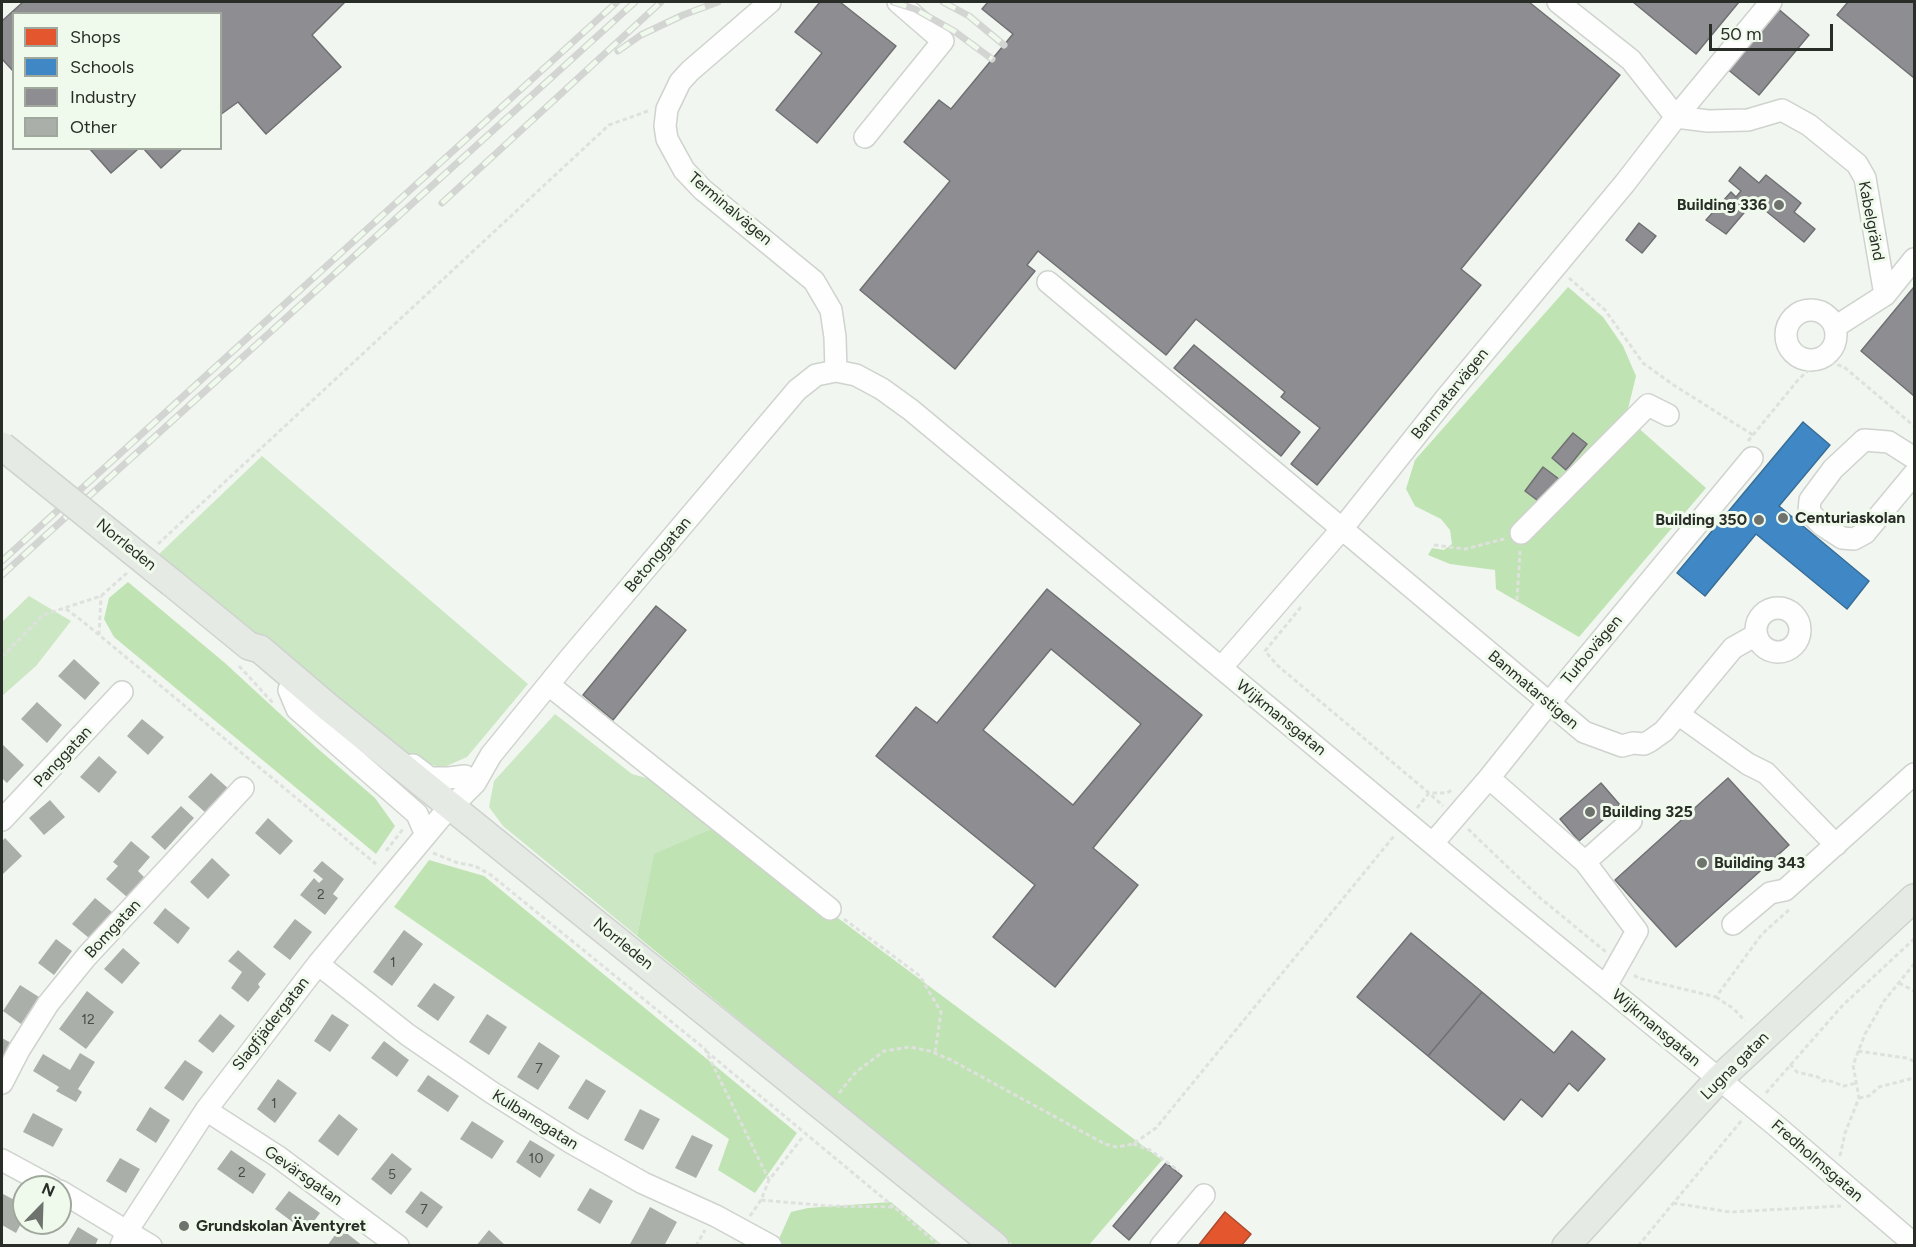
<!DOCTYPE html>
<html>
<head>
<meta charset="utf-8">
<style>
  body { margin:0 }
  #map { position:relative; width:1916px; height:1247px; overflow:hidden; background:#f1f6f0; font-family:Figtree,sans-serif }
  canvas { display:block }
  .frame { position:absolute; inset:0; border:3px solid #292d27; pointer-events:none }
  .legend { position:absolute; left:12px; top:12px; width:210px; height:138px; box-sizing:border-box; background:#f0faec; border:2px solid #a0a89d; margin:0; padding:8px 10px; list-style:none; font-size:18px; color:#292d27 }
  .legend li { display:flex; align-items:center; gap:12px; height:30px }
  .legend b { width:30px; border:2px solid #a0a89d }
  .north { position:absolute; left:12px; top:1175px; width:60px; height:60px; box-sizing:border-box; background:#f0faec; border:2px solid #a0a89d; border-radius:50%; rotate:23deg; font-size:16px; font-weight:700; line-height:24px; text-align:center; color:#292d27 }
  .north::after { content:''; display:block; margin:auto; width:21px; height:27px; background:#6f736d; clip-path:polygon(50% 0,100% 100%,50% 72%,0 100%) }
  .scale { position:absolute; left:1709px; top:24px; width:124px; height:27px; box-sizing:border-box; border:3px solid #292d27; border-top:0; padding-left:8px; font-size:18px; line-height:21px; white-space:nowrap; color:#292d27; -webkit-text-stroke:4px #f0faec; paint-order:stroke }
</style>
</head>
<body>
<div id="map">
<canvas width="1916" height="1247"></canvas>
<div class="frame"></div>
<ul class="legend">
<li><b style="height:16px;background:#e4572e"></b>Shops</li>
<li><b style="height:16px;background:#3f88c5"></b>Schools</li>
<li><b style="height:16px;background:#8d8d92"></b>Industry</li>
<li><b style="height:16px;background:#abafaa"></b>Other</li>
</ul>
<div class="north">N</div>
<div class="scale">50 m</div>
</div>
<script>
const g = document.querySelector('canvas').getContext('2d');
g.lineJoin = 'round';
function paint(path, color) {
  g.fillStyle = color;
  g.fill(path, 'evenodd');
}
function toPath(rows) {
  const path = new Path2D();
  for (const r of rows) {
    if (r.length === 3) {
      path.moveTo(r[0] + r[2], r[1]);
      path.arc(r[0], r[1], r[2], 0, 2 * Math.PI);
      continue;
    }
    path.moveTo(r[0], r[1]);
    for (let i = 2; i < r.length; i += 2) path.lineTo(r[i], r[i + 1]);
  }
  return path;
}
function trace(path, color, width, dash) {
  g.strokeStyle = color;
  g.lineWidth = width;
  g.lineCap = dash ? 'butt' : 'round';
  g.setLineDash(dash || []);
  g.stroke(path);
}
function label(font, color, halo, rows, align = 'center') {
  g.font = font + ' Figtree,sans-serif';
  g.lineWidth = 6;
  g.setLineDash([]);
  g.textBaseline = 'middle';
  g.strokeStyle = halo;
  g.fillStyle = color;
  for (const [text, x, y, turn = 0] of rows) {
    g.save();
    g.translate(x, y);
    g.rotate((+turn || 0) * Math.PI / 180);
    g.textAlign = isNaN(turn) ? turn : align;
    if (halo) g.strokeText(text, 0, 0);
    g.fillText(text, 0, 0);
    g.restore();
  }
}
const green = toPath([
  [262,456,528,684,467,757,442,768,413,758,157,556],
  [29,596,71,621,36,666,2,696,2,622],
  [555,714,632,774,664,783,716,827,654,855,637,936,503,826,489,807,494,781]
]);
const forest = toPath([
  [1568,287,1603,317,1623,346,1636,376,1626,417,1706,488,1579,637,1496,589,1495,570,1450,564,1428,555,1432,548,1444,550,1452,544,1450,530,1441,519,1415,506,1406,489,1415,460],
  [128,582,225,663,317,748,375,798,395,826,376,854,114,637,104,619,109,598],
  [716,827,1162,1160,1089,1245,1013,1245,637,936,654,854],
  [429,860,484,876,797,1133,755,1193,718,1170,729,1139,394,907],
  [891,1202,942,1245,784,1246,778,1241,791,1212,808,1208]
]);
const shops = toPath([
  [1225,1212,1251,1234,1241,1246,1198,1246,1225,1212]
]);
const schools = toPath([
  [1803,422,1830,445,1779,506,1869,581,1847,609,1756,534,1705,596,1677,573,1803,422]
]);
const industry = toPath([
  [23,2,345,2,312,35,341,67,266,134,238,102,220,115,220,14,14,14,14,72,2,59,2,21,23,2],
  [820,2,840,2,896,46,817,143,776,110,822,53,795,32,820,2],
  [988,2,1529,2,1620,75,1461,269,1481,285,1317,485,1291,464,1320,428,1281,397,1285,392,1196,319,1166,355,1038,251,1027,265,1035,271,955,369,860,290,950,181,904,142,939,100,951,109,1013,34,982,9,988,2],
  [1633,2,1739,2,1696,54,1633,2],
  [1848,2,1914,2,1914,78,1837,15,1848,2],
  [1776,7,1809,35,1759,95,1726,68,1776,7],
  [89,148,136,148,137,150,111,173,89,148],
  [143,148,183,148,161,168,143,148],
  [1740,167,1759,183,1766,175,1801,203,1794,212,1815,229,1804,242,1750,198,1745,204,1749,207,1726,234,1706,220,1731,192,1736,197,1741,191,1729,181,1740,167],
  [1639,223,1656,236,1642,253,1626,240,1639,223],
  [1914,287,1914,396,1861,351,1914,287],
  [1194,345,1300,432,1281,456,1174,368,1194,345],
  [1573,433,1587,444,1566,470,1552,458,1573,433],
  [1543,467,1559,479,1541,503,1525,491,1543,467],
  [1047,589,1202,715,1093,848,1138,885,1055,987,993,937,1035,885,876,756,916,707,937,723,1047,589],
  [1051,649,1141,724,1073,805,983,730,1051,649],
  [656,606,686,630,613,720,583,695,656,606],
  [1728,778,1789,845,1676,947,1615,880,1728,778],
  [1601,783,1620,805,1579,841,1560,819,1601,783],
  [1411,933,1482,992,1428,1056,1357,997,1411,933],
  [1482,992,1554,1053,1572,1031,1605,1059,1578,1091,1569,1083,1542,1117,1521,1099,1504,1120,1428,1056,1482,992],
  [1166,1163,1182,1176,1129,1240,1113,1226,1166,1163]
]);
const building = toPath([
  [74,659,100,683,85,700,58,676],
  [37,702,62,725,47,743,21,719],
  [142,719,164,737,148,755,127,736],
  [2,744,24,765,7,783,2,778],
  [99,756,117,772,99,793,80,777],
  [211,773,230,790,207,814,188,797],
  [50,800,65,817,44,835,29,818],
  [181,806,194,818,165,850,151,837],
  [268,818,293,841,280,855,255,833],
  [5,838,22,856,3,874,2,872,2,841],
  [131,841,150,857,138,871,144,877,127,897,106,879,118,866,113,862],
  [212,858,230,875,208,899,190,882],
  [322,861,344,879,333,894,338,898,325,915,300,895,314,878,319,883,323,879,313,871],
  [95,898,112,912,89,938,72,924],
  [165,908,190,928,178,944,153,923],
  [295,919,312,932,290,960,273,947],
  [404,930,423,944,392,986,373,972],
  [56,939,72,951,54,975,38,963],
  [123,948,140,963,122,984,104,969],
  [238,950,266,974,258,984,260,987,248,1002,231,988,242,972,228,961],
  [434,983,455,997,438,1021,417,1006],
  [20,985,39,997,21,1024,3,1011],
  [87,991,114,1012,86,1049,59,1029],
  [220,1014,235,1026,213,1053,198,1041],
  [332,1014,349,1025,330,1052,314,1041],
  [487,1014,507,1027,489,1055,469,1042],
  [2,1038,11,1043,2,1059],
  [384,1041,409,1060,397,1077,371,1058],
  [539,1042,560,1056,538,1090,517,1077],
  [80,1053,95,1062,78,1089,82,1092,76,1102,56,1091,59,1087,33,1071,43,1054,70,1070],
  [185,1060,203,1072,183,1101,164,1088],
  [428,1075,459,1096,448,1112,417,1091],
  [278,1079,297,1093,275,1123,257,1109],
  [586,1079,606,1091,588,1120,568,1108],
  [150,1107,170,1120,156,1143,136,1130],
  [640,1109,660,1119,643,1150,624,1140],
  [33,1113,63,1129,53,1147,23,1132],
  [339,1114,358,1129,338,1156,318,1141],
  [472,1121,504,1141,492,1159,460,1139],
  [692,1135,713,1145,696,1178,675,1168],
  [530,1140,555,1155,540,1178,516,1162],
  [231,1150,266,1174,253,1194,217,1169],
  [392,1153,412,1169,391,1195,371,1179],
  [120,1158,140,1169,126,1193,106,1181],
  [590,1188,613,1201,600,1224,577,1210],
  [289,1191,320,1213,306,1232,275,1209],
  [421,1191,443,1207,427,1228,405,1212],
  [3,1194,24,1205,24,1218,16,1233,2,1225],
  [650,1207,677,1222,664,1246,629,1246],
  [78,1227,98,1239,95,1246,67,1246],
  [340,1228,363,1246,327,1246],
  [489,1230,506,1246,476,1246]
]);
const path = toPath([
  [1569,278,1605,310,1643,363,1672,384,1753,435],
  [1748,441,1798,380,1820,359,1844,367,1914,426],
  [158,544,609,125,648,111],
  [1434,545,1465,549,1504,539],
  [1517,600,1520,551],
  [1301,607,1265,651,1277,665,1429,793,1447,793,1453,789],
  [66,609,81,620,376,864],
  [99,635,101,596],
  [2,657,43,615,101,596,127,573],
  [239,666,273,703],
  [1417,808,1429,793,1443,806],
  [1468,829,1539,897,1606,952],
  [386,851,403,829],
  [433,853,458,863,475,866,491,875,705,1049,769,1180],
  [844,919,920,976,941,1012,935,1053],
  [1634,975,1638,978,1716,997,1762,934,1790,909],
  [1899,983,1914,991],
  [1716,997,1734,1009,1745,1021],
  [706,1051,894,1207],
  [1858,1051,1906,1058,1914,1061],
  [1790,1064,1797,1072,1818,1077,1822,1081,1827,1080,1844,1086,1856,1083],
  [839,1093,856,1072,884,1051,910,1047,930,1051,951,1060,1105,1144,1117,1147,1133,1144,1156,1128,1394,836],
  [1766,1093,1842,1006,1914,939],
  [1859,1098,1869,1096,1879,1087,1914,1078],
  [1133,1144,1150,1150,1179,1171],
  [1840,1156,1845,1133,1859,1098,1853,1065,1865,1034,1884,1001,1914,964],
  [761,1200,829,1206,894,1207,940,1246],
  [1673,1203,1730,1212,1841,1206],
  [750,1216,761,1200,769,1180,802,1138],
  [696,1246,705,1230],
  [1638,1246,1742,1120]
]);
const minor = toPath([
  [770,2,690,71,680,82,667,109,665,126,667,139,684,170,703,190,814,281,831,310,835,337,836,371],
  [1558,2,1631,60,1676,117,1771,2],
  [865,137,943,41,898,2],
  [1048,282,1584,732,1622,746,1633,743,1644,744,1650,741,1664,731,1733,648,1756,635],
  [1811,335,25],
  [1835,327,1885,295,1914,259],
  [1914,458,1889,442,1864,440,1833,469,1810,500,1809,512,1822,525,1842,538,1854,539,1865,533,1914,474],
  [1521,533,1648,405,1668,415],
  [1778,630,22],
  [1221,668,1341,530,1446,398,1625,183,1676,117,1708,121,1748,120,1782,110,1809,125,1857,164,1865,178,1885,295],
  [549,685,830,909],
  [289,690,297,709,417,814,426,835],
  [1678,714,1748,764,1766,773,1836,845],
  [413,765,430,778,449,778,465,776],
  [1489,778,1585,862,1631,821],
  [2,820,122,692],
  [1433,843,1489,778,1549,703,1752,458],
  [1585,862,1637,931,1606,986],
  [1733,924,1770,893,1785,890,1914,774],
  [318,964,408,1035,491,1092,572,1143,643,1183,716,1216,771,1246],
  [2,1083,19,1050,48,1004,87,956,243,788],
  [206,1110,277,1156,398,1246],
  [2,1160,52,1187],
  [60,1191,151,1246],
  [121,1246,127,1231,206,1110,318,964,441,817,475,783,491,755,570,658,797,390,816,375,836,371,856,375,882,389,911,410,1505,904,1774,1124,1914,1244],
  [1161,1246,1204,1195]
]);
const major = toPath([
  [172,583,249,646,260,649,328,707,995,1246],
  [1566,1246,1718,1080,1914,898]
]);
const rail = toPath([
  [893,2,915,9,954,31,992,59],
  [943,2,969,16,1004,45],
  [618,51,641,35,683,15,718,2],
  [442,203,661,2],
  [2,561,617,2],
  [2,575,635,2]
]);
const majorBridge = toPath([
  [2,446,172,583]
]);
const markers = [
  [1779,205,6,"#6f736d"],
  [1783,518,6,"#6f736d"],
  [1759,520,6,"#6f736d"],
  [1590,812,6,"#6f736d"],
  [1702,863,6,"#6f736d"],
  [184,1226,6,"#6f736d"]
];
const numberNames = [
  ["2",321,895],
  ["1",393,963],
  ["12",88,1020],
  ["7",539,1069],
  ["1",274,1104],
  ["10",536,1159],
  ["2",242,1173],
  ["5",392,1175],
  ["7",424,1210]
];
const poiNames = [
  ["Building 336",1767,205,"right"],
  ["Centuriaskolan",1795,518],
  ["Building 350",1747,520,"right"],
  ["Building 325",1602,812],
  ["Building 343",1714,863],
  ["Grundskolan Äventyret",196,1226]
];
const streetNames = [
  ["Terminalvägen",730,209,40],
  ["Kabelgränd",1871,221,79],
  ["Banmatarvägen",1450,394,-51],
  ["Norrleden",126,545,39],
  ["Betonggatan",658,555,-50],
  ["Turbovägen",1592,650,-50],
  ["Banmatarstigen",1533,690,40],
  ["Wijkmansgatan",1281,718,39],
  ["Panggatan",63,757,-47],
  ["Bomgatan",113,929,-47],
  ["Norrleden",623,944,39],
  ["Slagfjädergatan",271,1024,-52],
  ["Wijkmansgatan",1656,1028,40],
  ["Lugna gatan",1735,1066,-45],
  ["Kulbanegatan",535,1120,32],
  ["Fredholmsgatan",1817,1161,41],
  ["Gevärsgatan",303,1176,35]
];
paint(green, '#cce7c3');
paint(forest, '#bfe3b2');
paint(shops, '#e4572e');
trace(shops, '#ac4a2c', 1.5);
paint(schools, '#3f88c5');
trace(schools, '#386d96', 1.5);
paint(industry, '#8d8d92');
trace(industry, '#6f7072', 1.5);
paint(building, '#abafaa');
trace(minor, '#cfd3ce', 24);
trace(major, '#cfd2ce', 30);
trace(path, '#dfe1df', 3, [4.5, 3]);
trace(minor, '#fdfefd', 21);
trace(major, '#e6eae5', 27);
trace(rail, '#d3d5d2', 7);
trace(rail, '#f0faec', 4.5, [14]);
trace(majorBridge, '#cfd2ce', 30, []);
trace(majorBridge, '#e6eae5', 27);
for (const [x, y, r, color] of markers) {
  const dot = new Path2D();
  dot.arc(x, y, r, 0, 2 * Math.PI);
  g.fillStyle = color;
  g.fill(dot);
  trace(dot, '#f0faec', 2);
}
label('14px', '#4a4e48', null, numberNames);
label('bold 16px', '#292d27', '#f0faec', poiNames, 'left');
label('16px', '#292d27', '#f0faec', streetNames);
</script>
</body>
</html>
